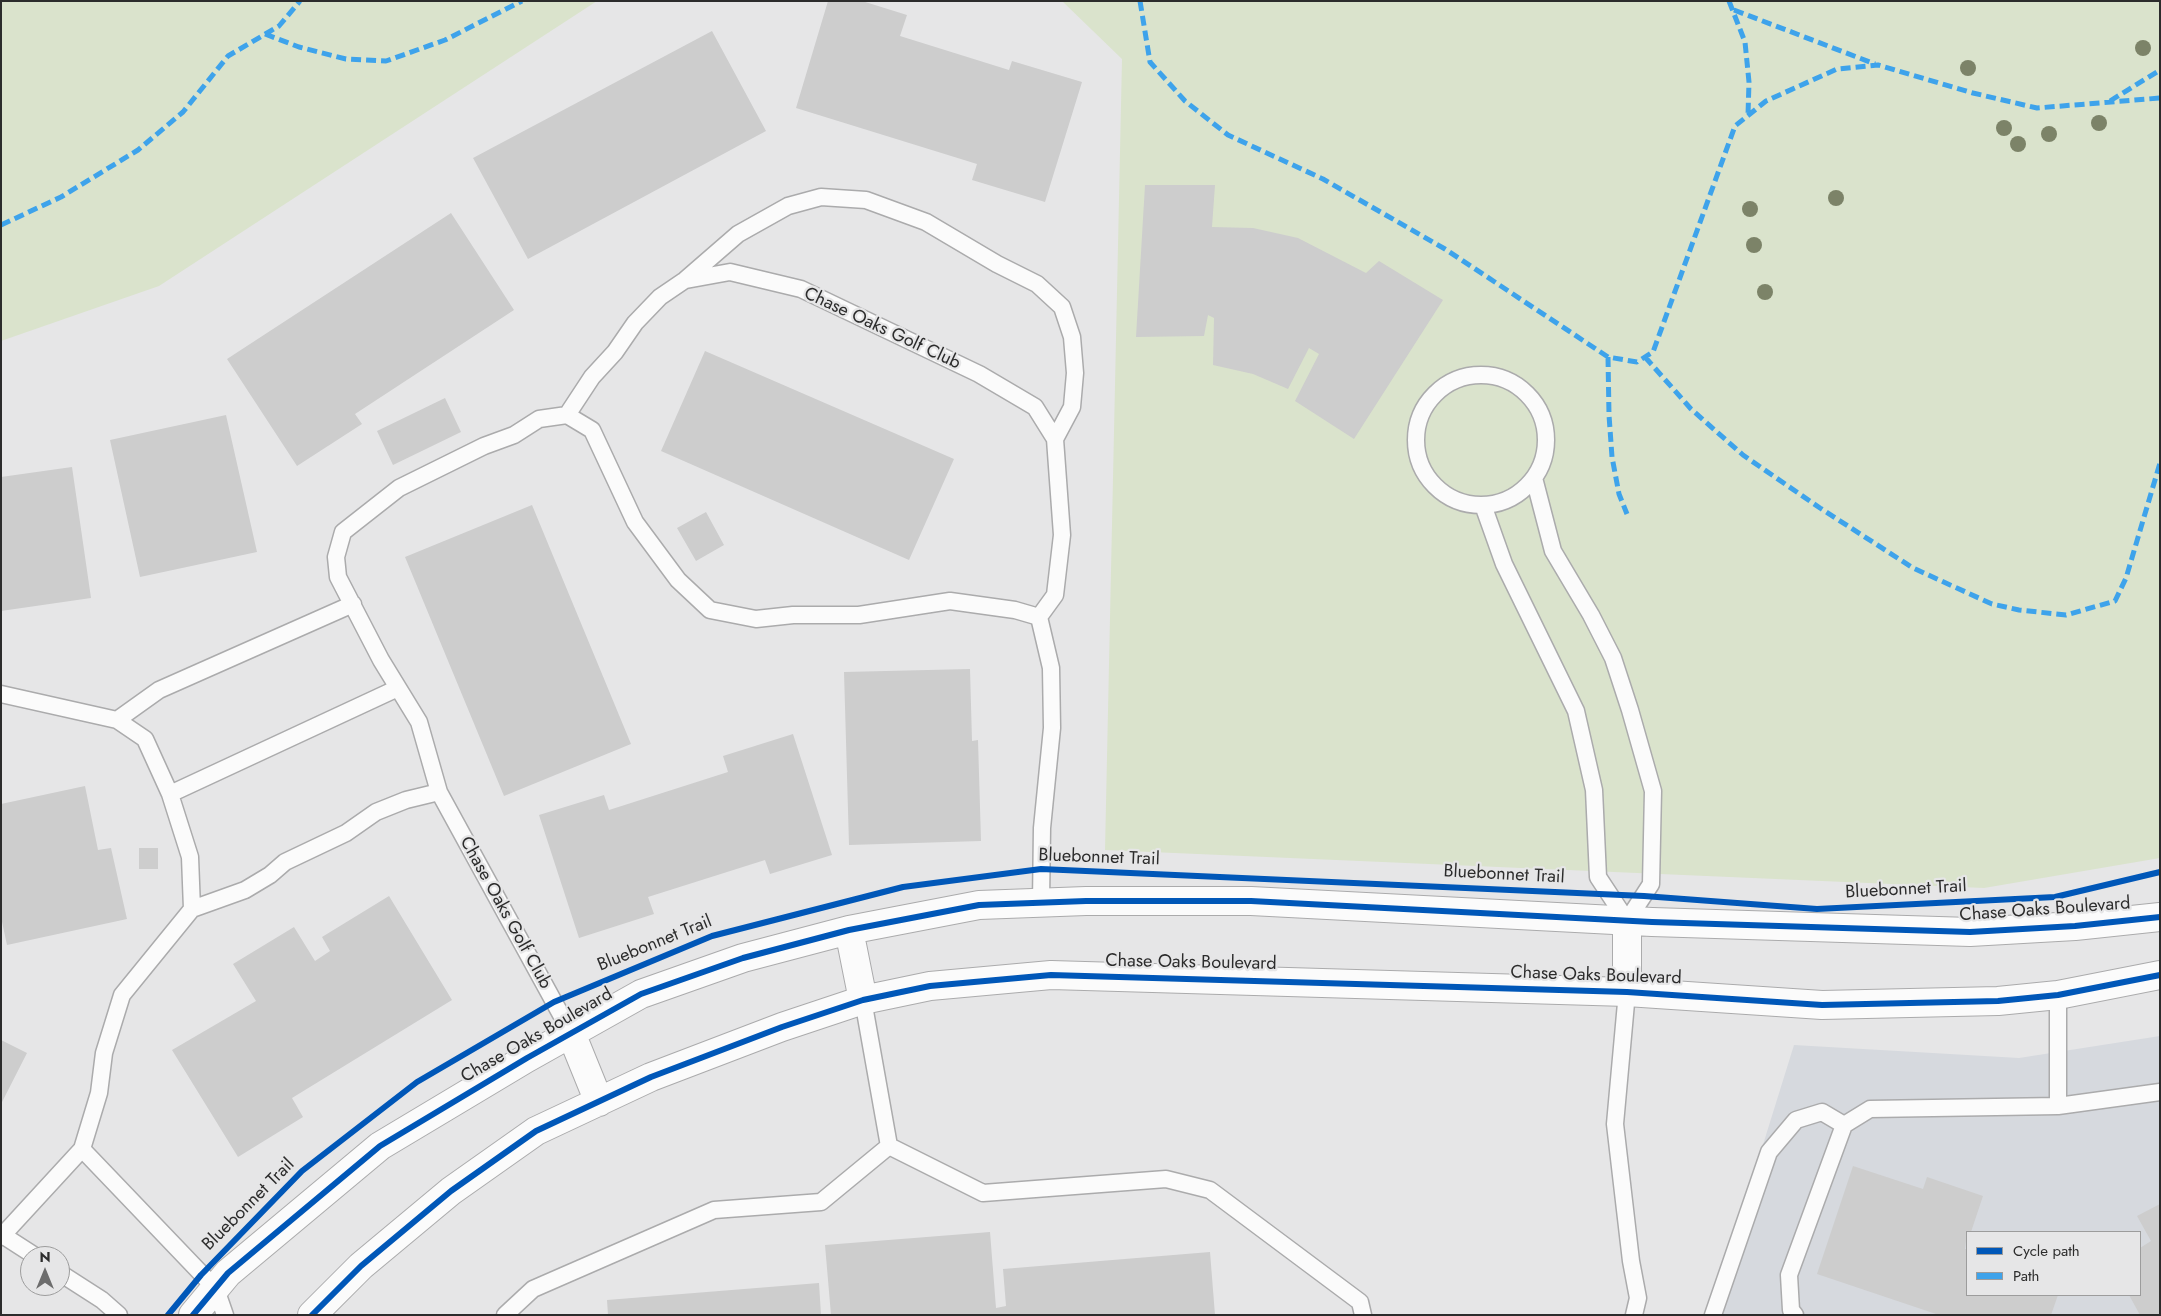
<!DOCTYPE html>
<html>
<head>
<meta charset="utf-8">
<style>
  body { margin:0 }
  #map { position:relative; width:2161px; height:1316px; overflow:hidden; background:#e6e6e7; font-family:Jost,sans-serif }
  canvas { display:block }
  .frame { position:absolute; inset:0; border:2px solid #2c2c2c; pointer-events:none }
  .legend { position:absolute; left:1966px; top:1231px; width:175px; height:65px; box-sizing:border-box; background:#e6e6e7; border:1px solid #9c9c9c; margin:0; padding:6px 9px; list-style:none; font-size:15px; color:#2c2c2c }
  .legend li { display:flex; align-items:center; gap:10px; height:25px }
  .legend b { width:25px; border:1px solid #9c9c9c }
  .north { position:absolute; left:20px; top:1246px; width:50px; height:50px; box-sizing:border-box; background:#e6e6e7; border:1px solid #9c9c9c; border-radius:50%; rotate:0deg; font-size:14px; font-weight:700; line-height:20px; text-align:center; color:#2c2c2c }
  .north::after { content:''; display:block; margin:auto; width:18px; height:22px; background:#6d6d6d; clip-path:polygon(50% 0,100% 100%,50% 72%,0 100%) }
</style>
</head>
<body>
<div id="map">
<canvas width="2161" height="1316"></canvas>
<div class="frame"></div>
<ul class="legend">
<li><b style="height:6px;background:#0057b8"></b>Cycle path</li>
<li><b style="height:6px;background:#3ea3eb"></b>Path</li>
</ul>
<div class="north">N</div>
</div>
<script>
const g = document.querySelector('canvas').getContext('2d');
g.lineJoin = 'round';
function paint(path, color) {
  g.fillStyle = color;
  g.fill(path, 'evenodd');
}
function toPath(rows) {
  const path = new Path2D();
  for (const r of rows) {
    if (r.length === 3) {
      path.moveTo(r[0] + r[2], r[1]);
      path.arc(r[0], r[1], r[2], 0, 2 * Math.PI);
      continue;
    }
    path.moveTo(r[0], r[1]);
    for (let i = 2; i < r.length; i += 2) path.lineTo(r[i], r[i + 1]);
  }
  return path;
}
function trace(path, color, width, dash) {
  g.strokeStyle = color;
  g.lineWidth = width;
  g.lineCap = dash ? 'butt' : 'round';
  g.setLineDash(dash || []);
  g.stroke(path);
}
function label(font, color, halo, rows, align = 'center') {
  g.font = font + ' Jost,sans-serif';
  g.lineWidth = 4.5;
  g.setLineDash([]);
  g.textBaseline = 'middle';
  g.strokeStyle = halo;
  g.fillStyle = color;
  for (const [text, x, y, turn = 0] of rows) {
    g.save();
    g.translate(x, y);
    g.rotate((+turn || 0) * Math.PI / 180);
    g.textAlign = isNaN(turn) ? turn : align;
    if (halo) g.strokeText(text, 0, 0);
    g.fillText(text, 0, 0);
    g.restore();
  }
}
const built = toPath([
  [2160,1036,2160,1315,1710,1315,1794,1045,2019,1058],
  [1967,1232,2140,1232,2140,1295,1967,1295]
]);
const green = toPath([
  [1,1,597,1,159,286,1,341],
  [1062,1,2160,1,2160,858,1984,888,1105,850,1122,59]
]);
const building = toPath([
  [828,1,862,1,907,15,900,36,1009,70,1012,61,1082,82,1045,202,972,180,977,164,796,108],
  [712,31,766,131,528,259,473,158],
  [1145,185,1215,185,1212,227,1253,228,1298,238,1366,273,1379,261,1443,300,1354,439,1295,401,1319,354,1309,348,1288,389,1253,374,1213,365,1214,318,1208,315,1204,336,1136,337],
  [451,213,514,310,355,414,362,424,297,466,227,359],
  [705,351,954,459,909,560,661,451],
  [445,398,461,432,393,465,377,431],
  [226,415,257,552,140,577,110,440],
  [72,467,91,598,1,611,1,477],
  [532,505,631,744,504,796,405,557],
  [706,512,724,545,696,561,677,528],
  [970,669,972,741,978,740,981,841,849,845,844,672],
  [793,734,832,855,770,874,765,860,648,897,654,914,579,938,539,815,604,795,609,810,728,772,723,756],
  [85,786,98,850,111,848,127,919,7,945,1,917,1,804],
  [139,848,158,848,158,869,139,869],
  [389,896,452,1000,292,1098,303,1117,238,1157,172,1050,256,1001,233,964,294,927,315,961,330,951,322,937],
  [1,1040,27,1053,1,1104],
  [1853,1166,1923,1189,1927,1177,1983,1196,1971,1232,1967,1232,1965,1249,1967,1249,1967,1295,2058,1295,2051,1315,1939,1315,1817,1274],
  [2160,1204,2160,1315,2140,1315,2129,1295,2140,1295,2140,1248,2151,1241,2137,1216],
  [990,1232,996,1308,1006,1306,1003,1269,1210,1252,1215,1315,831,1315,825,1245],
  [819,1283,821,1315,608,1315,607,1300]
]);
const service = toPath([
  [686,280,730,272,801,289,979,374,1035,407,1055,439],
  [1481,440,65],
  [567,415,592,430,635,522,678,580,710,610,756,619,793,615,859,615,950,601,1015,610,1039,617,1051,668,1052,728,1042,828,1041,902],
  [1483,505,1504,564,1576,711,1594,790,1598,877,1627,921,1651,884,1653,791,1630,710,1613,658,1591,615,1553,551,1534,478],
  [1,694,117,720,159,690,353,604],
  [117,720,145,739,170,794,190,857,192,909],
  [170,794,398,688],
  [1627,992,1615,1124,1631,1261,1638,1298,1634,1315],
  [2058,995,2058,1106],
  [571,1033,439,792,419,722,381,660,338,577,336,557,343,532,399,488,484,446,514,435,539,419,567,415,592,377,615,352,635,323,660,297,685,280,738,234,788,206,821,197,866,200,926,222,997,264,1037,284,1062,307,1072,337,1075,373,1072,407,1055,439,1062,535,1055,595,1039,617],
  [889,1146,983,1193,1166,1179,1210,1190,1360,1302,1363,1315],
  [82,1149,216,1289,225,1315],
  [4,1236,35,1256],
  [1,1237,82,1149,99,1093,104,1053,122,995,192,909,245,890,270,875,285,862,346,833,376,812,406,800,439,792],
  [60,1273,102,1300,119,1315],
  [505,1315,533,1289,714,1210,821,1202,889,1146,863,1000],
  [1713,1315,1769,1152,1796,1120,1822,1112,1844,1125],
  [1795,1315,1791,1310,1789,1275,1844,1125,1870,1109,2058,1106,2160,1092]
]);
const tertiary = toPath([
  [849,930,863,1000],
  [1627,992,1627,921],
  [571,1033,599,1102],
  [193,1315,228,1273,380,1146,527,1058,641,994,743,958,849,930,979,905,1086,901,1251,901,1652,922,1970,932,2075,926,2160,917],
  [312,1315,361,1266,451,1191,536,1131,651,1077,782,1027,863,1000,930,986,1051,975,1627,992,1822,1005,1998,1001,2058,995,2160,975]
]);
const quiet = toPath([
  [1140,1,1150,62,1185,101,1228,135,1323,179,1445,249,1608,357,1637,362,1653,352,1735,126,1766,101,1837,69,1878,65,1973,93,2037,108,2160,98],
  [1729,1,1745,42,1749,82,1748,115],
  [1734,10,1875,64],
  [265,34,299,47,346,59,386,61,445,40,522,1],
  [2110,101,2160,70],
  [1,225,61,197,138,150,183,112,228,56,279,26,300,1],
  [1608,357,1609,415,1612,457,1619,494,1627,514],
  [1645,357,1691,409,1743,455,1820,508,1913,568,1992,604,2019,610,2066,615,2115,601,2126,578,2160,463]
]);
const cycleway = toPath([
  [168,1315,201,1275,302,1171,417,1082,554,1002,712,936,903,887,1041,869,1644,896,1817,909,2055,897,2160,872],
  [193,1315,228,1273,380,1146,527,1058,641,994,743,958,849,930,979,905,1086,901,1251,901,1652,922,1970,932,2075,926,2160,917],
  [312,1315,361,1266,451,1191,536,1131,651,1077,782,1027,863,1000,930,986,1051,975,1627,992,1822,1005,1998,1001,2058,995,2160,975]
]);
const trees = [
  [2143,48],
  [1968,68],
  [2099,123],
  [2004,128],
  [2049,134],
  [2018,144],
  [1836,198],
  [1750,209],
  [1754,245],
  [1765,292]
];
const streetNames = [
  ["Chase Oaks Golf Club",882,329,25],
  ["Bluebonnet Trail",1099,858,2],
  ["Bluebonnet Trail",1504,875,3],
  ["Bluebonnet Trail",1906,890,-3],
  ["Chase Oaks Boulevard",2045,910,-4],
  ["Chase Oaks Golf Club",505,913,61],
  ["Bluebonnet Trail",655,944,-22],
  ["Chase Oaks Boulevard",1191,963,1],
  ["Chase Oaks Boulevard",1596,976,2],
  ["Chase Oaks Boulevard",537,1036,-30],
  ["Bluebonnet Trail",249,1205,-45]
];
paint(built, '#d6d9de');
paint(green, '#dae3cc');
paint(building, '#cdcdcd');
trace(service, '#ababac', 19);
trace(tertiary, '#ababac', 30);
trace(service, '#fbfbfb', 16);
trace(tertiary, '#fbfbfb', 28);
trace(quiet, '#3ea3eb', 5, [10, 5]);
trace(cycleway, '#0057b8', 6);
g.fillStyle = '#7c8368';
for (const [x, y] of trees) {
  g.beginPath();
  g.arc(x, y, 8, 0, 2 * Math.PI);
  g.fill();
}
label('18px', '#2c2c2c', '#e6e6e7', streetNames);
</script>
</body>
</html>
